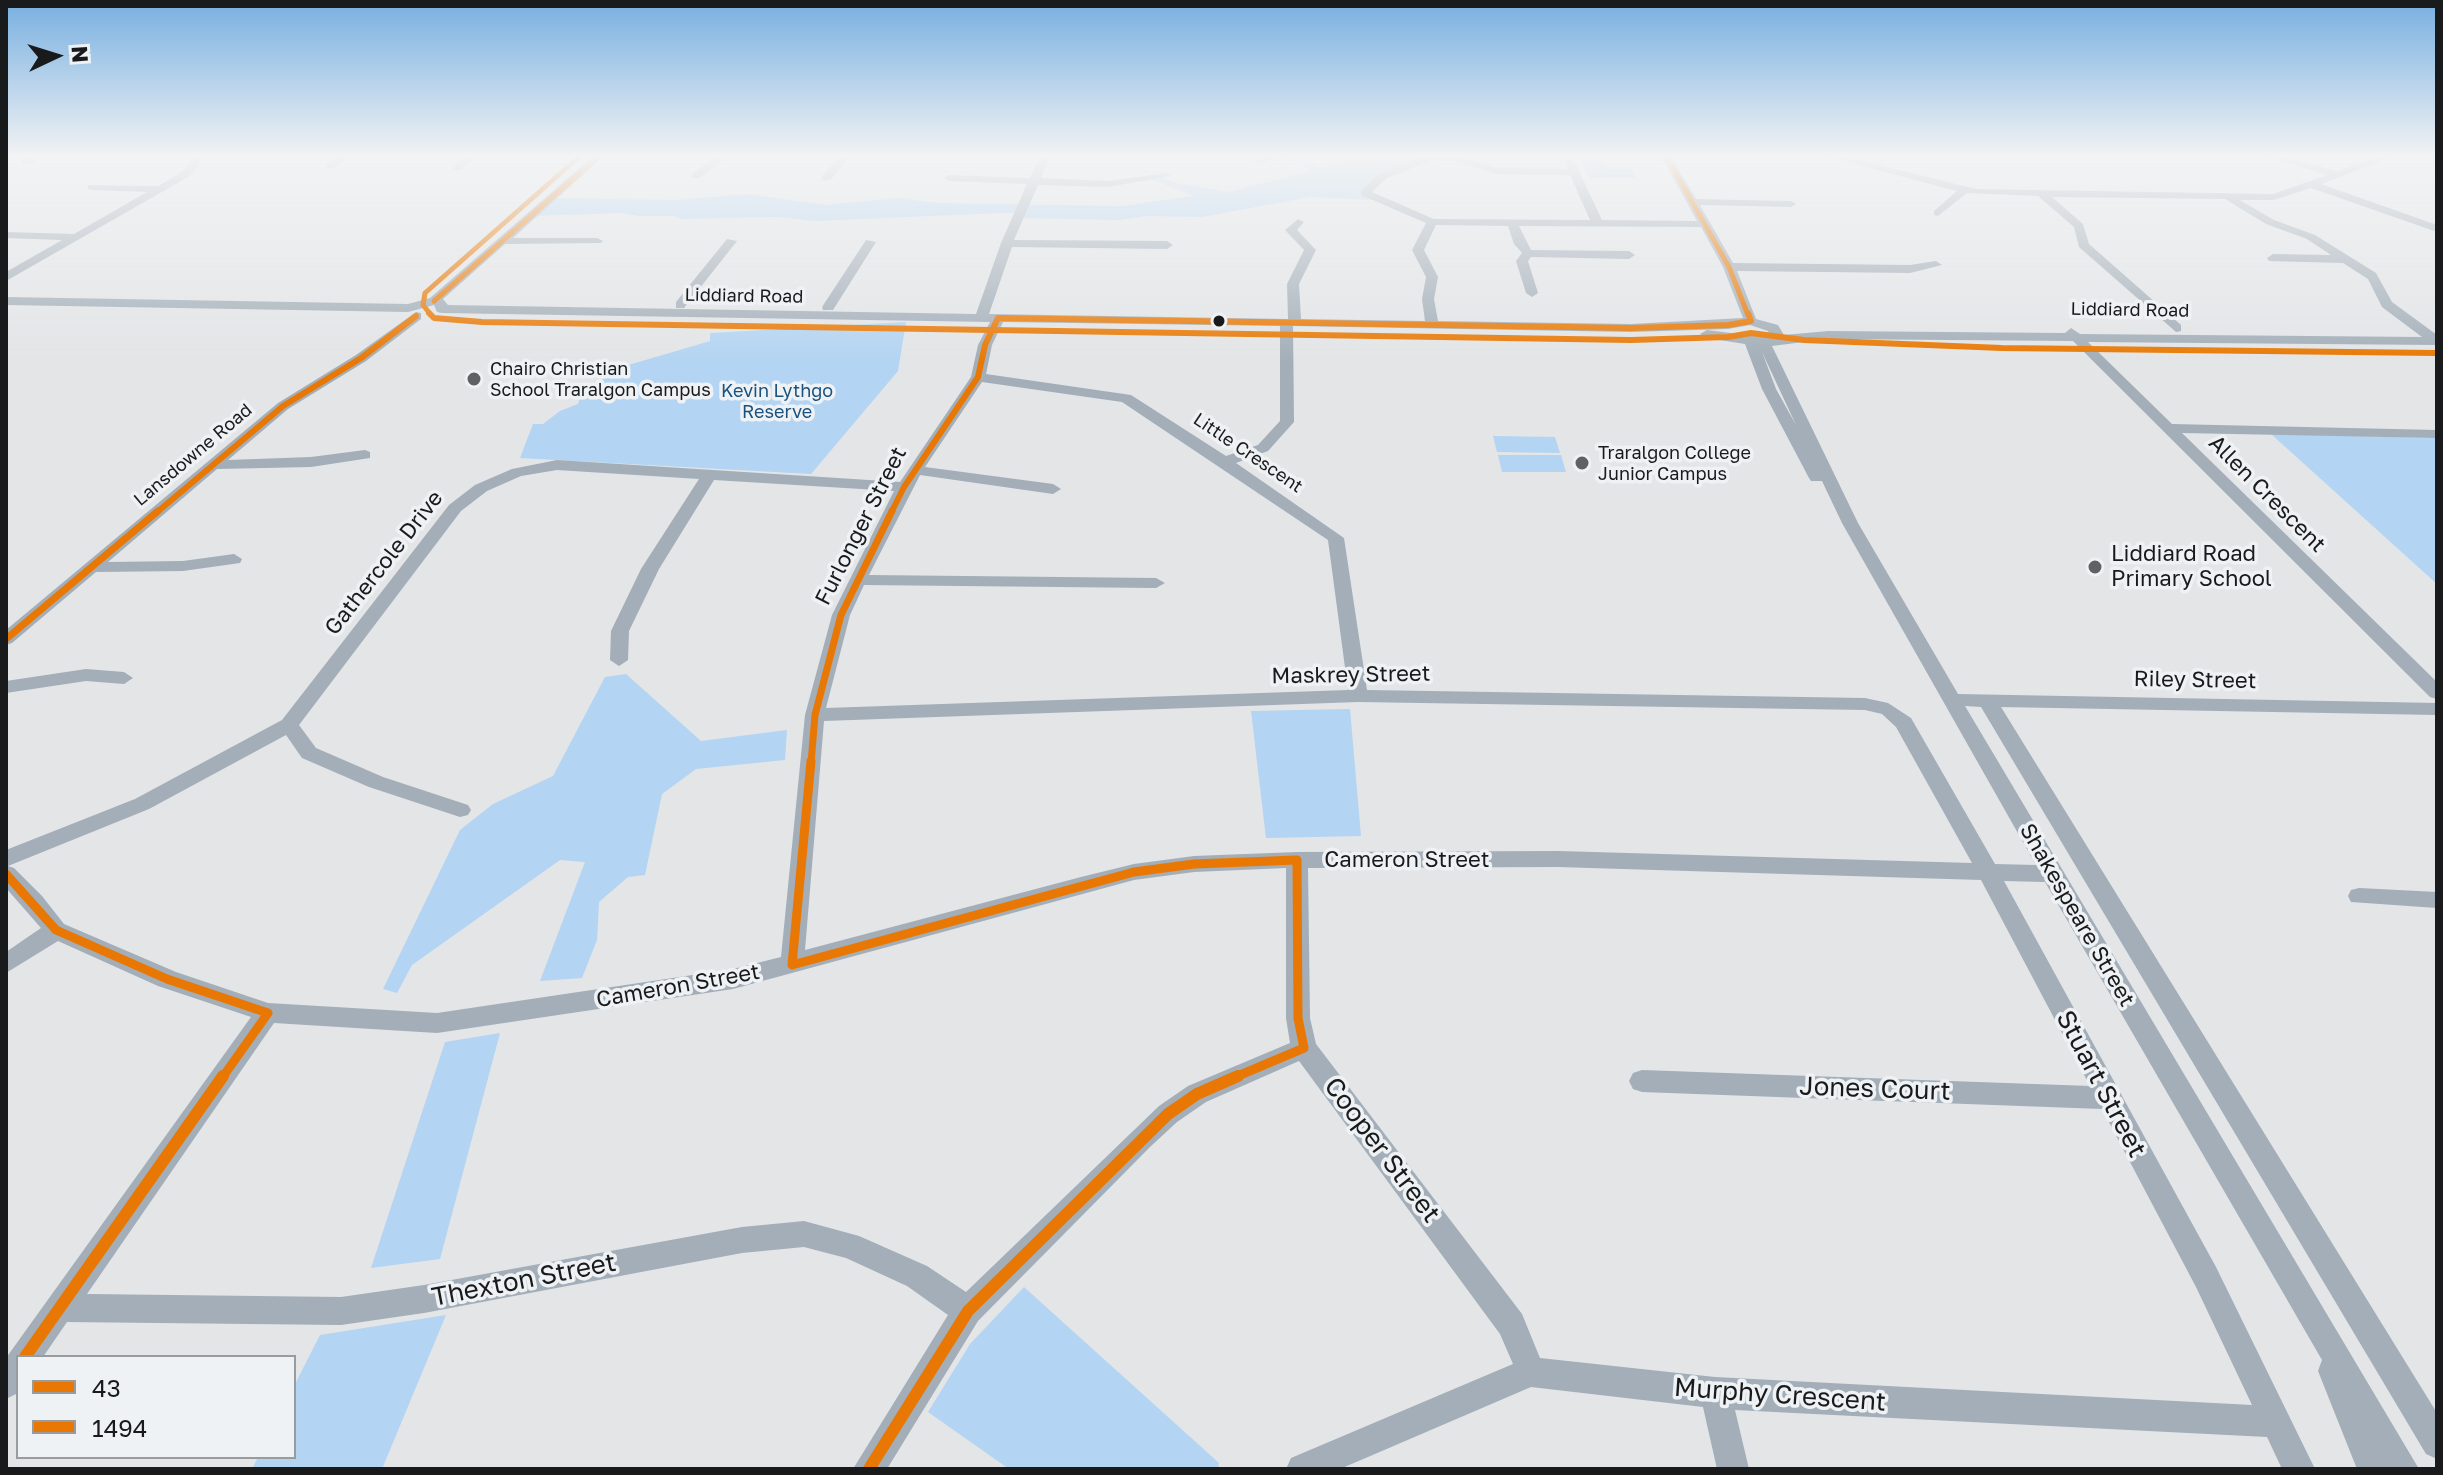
<!DOCTYPE html>
<html>
<head>
<meta charset="utf-8">
<style>
  body { margin:0 }
  #map { position:relative; width:2443px; height:1475px; overflow:hidden; background:#e3e5e7; font-family:"Golos Text",sans-serif }
  canvas { display:block }
  .frame { position:absolute; inset:0; border:8px solid #191a1b; pointer-events:none }
  .legend { position:absolute; left:16px; top:1355px; width:280px; height:104px; box-sizing:border-box; background:#eff2f5; border:2px solid #999c9e; margin:0; padding:10px 14px; list-style:none; font-size:24px; color:#191a1b }
  .legend li { display:flex; align-items:center; gap:16px; height:40px }
  .legend b { width:40px; border:2px solid #999c9e }
  .north { position:absolute; left:16px; top:16px; width:80px; height:80px; -webkit-text-stroke:6px #eff2f5; paint-order:stroke; rotate:86deg; font-size:22px; font-weight:700; line-height:32px; text-align:center; color:#191a1b }
  .north::after { content:''; display:block; margin:auto; width:28px; height:36px; background:#191a1b; clip-path:polygon(50% 0,100% 100%,50% 72%,0 100%) }
</style>
</head>
<body>
<div id="map">
<canvas width="2443" height="1475"></canvas>
<div class="frame"></div>
<ul class="legend">
<li><b style="height:10px;background:#e87803"></b>43</li>
<li><b style="height:10px;background:#e87803"></b>1494</li>
</ul>
<div class="north">N</div>
</div>
<script>
const g = document.querySelector('canvas').getContext('2d');
g.lineJoin = 'round';
function paint(path, color) {
  g.fillStyle = color;
  g.fill(path, 'evenodd');
}
function toPath(rows) {
  const path = new Path2D();
  for (const r of rows) {
    path.moveTo(r[0], r[1]);
    for (let i = 2; i < r.length; i += 2) path.lineTo(r[i], r[i + 1]);
  }
  return path;
}
function trace(path, color, width, dash) {
  g.strokeStyle = color;
  g.lineWidth = width;
  g.lineCap = dash ? 'butt' : 'round';
  g.setLineDash(dash || []);
  g.stroke(path);
}
function label(font, color, halo, rows, align = 'center') {
  g.font = font + ' "Golos Text",sans-serif';
  g.lineWidth = 7;
  g.setLineDash([]);
  g.textBaseline = 'middle';
  g.strokeStyle = halo;
  g.fillStyle = color;
  for (const [text, x, y, turn = 0] of rows) {
    g.save();
    g.translate(x, y);
    g.rotate((+turn || 0) * Math.PI / 180);
    g.textAlign = isNaN(turn) ? turn : align;
    if (halo) g.strokeText(text, 0, 0);
    g.fillText(text, 0, 0);
    g.restore();
  }
}
const green = toPath([
  [1286,156,1322,168,1360,156,1454,156,1440,157,1390,173,1368,194,1375,200,1310,197,1202,217,1147,216,1120,220,1018,218,1020,213,1002,213,815,221,778,217,681,219,674,216,638,216,622,213,530,216,551,198,676,200,748,194,825,205,898,198,937,203,1122,206,1194,196,1151,179,1161,177,1176,183,1229,192,1311,171],
  [1578,156,1602,156,1609,169,1631,168,1636,178,1589,178],
  [906,322,898,371,811,474,520,458,533,424,543,424,560,411,578,404,582,391,625,366,710,341,710,333],
  [2271,434,2437,438,2437,584],
  [1493,436,1555,437,1560,453,1497,452],
  [1498,455,1561,455,1566,472,1502,472],
  [626,674,701,741,787,730,785,760,696,769,662,794,645,875,628,877,599,902,597,940,582,978,540,981,585,862,560,860,412,965,397,993,383,989,460,830,493,804,553,776,605,677],
  [1350,709,1361,836,1266,838,1251,711],
  [500,1033,440,1259,371,1268,445,1042],
  [1024,1287,1219,1463,1218,1469,1009,1469,928,1412,970,1344],
  [446,1315,382,1469,252,1469,258,1457,294,1457,294,1386,320,1335]
]);
const minor = toPath([
  [30,156,44,156,30,164,22,164,22,160,30,156],
  [191,156,201,156,199,166,188,177,6,281,6,272,62,240,6,238,6,232,74,234,147,192,92,190,88,189,88,185,158,186,180,173,189,165,191,156],
  [338,156,351,156,334,168,326,168,326,164,338,156],
  [465,156,477,156,461,170,453,170,453,166,465,156],
  [593,156,604,156,513,238,597,238,603,241,601,243,505,244,443,299,448,305,976,314,1001,243,1027,184,949,181,944,178,949,175,1030,178,1040,156,1050,156,1041,178,1108,181,1166,173,1171,176,1108,187,1038,185,1014,240,1167,241,1173,245,1167,249,1012,247,989,314,1288,319,1287,284,1304,250,1285,230,1298,219,1304,222,1297,230,1316,250,1299,284,1301,319,1425,321,1422,299,1426,277,1412,250,1426,223,1361,195,1361,191,1379,174,1424,156,1458,156,1497,168,1568,169,1562,156,1572,156,1602,220,1697,221,1661,156,1671,156,1696,199,1791,201,1796,204,1791,207,1700,205,1733,263,1910,265,1936,261,1942,265,1910,273,1737,271,1756,319,1778,325,1784,335,1828,331,2065,333,2071,328,2080,334,2422,337,2382,307,2368,279,2343,263,2269,261,2267,258,2273,254,2331,255,2307,239,2266,224,2225,199,2052,197,2083,224,2089,244,2181,325,2181,331,2176,332,2079,247,2074,227,2038,196,1967,193,1938,216,1934,215,1934,211,1957,191,1824,156,1843,156,1976,189,2273,194,2327,175,2265,156,2283,156,2337,171,2379,156,2395,156,2321,184,2437,225,2437,232,2311,188,2274,200,2240,200,2274,220,2315,235,2376,273,2392,302,2437,335,2437,345,2088,342,2172,424,2437,430,2437,438,2182,433,2437,682,2437,699,2430,697,2073,341,1828,339,1772,346,1858,523,1958,694,2437,703,2437,715,2001,707,2437,1413,2437,1459,2426,1454,1981,707,1965,706,2419,1469,2357,1469,2318,1371,2322,1360,2045,882,2004,881,2216,1267,2315,1469,2282,1469,2267,1437,1735,1410,1749,1469,1717,1469,1703,1407,1531,1387,1340,1469,1286,1469,1291,1458,1513,1364,1500,1334,1299,1061,1206,1102,1177,1122,1150,1147,978,1321,887,1469,853,1469,948,1315,907,1286,846,1258,804,1247,742,1253,424,1313,341,1325,67,1322,43,1357,18,1357,18,1393,6,1399,6,1358,251,1017,158,986,58,941,6,973,6,952,41,928,6,888,6,850,135,799,282,720,449,505,475,485,512,469,557,460,900,482,971,377,978,345,990,322,442,313,437,312,434,305,408,312,6,305,6,297,408,304,430,298,593,156],
  [1433,160,1452,161,1496,174,1570,175,1590,220,1434,219,1372,192,1387,178,1433,160],
  [1436,225,1508,226,1514,244,1522,253,1516,261,1526,293,1532,297,1538,293,1528,261,1531,257,1629,259,1635,255,1629,251,1531,250,1519,226,1701,227,1723,267,1743,318,1631,324,1438,321,1434,299,1438,277,1424,250,1436,225],
  [1003,322,1280,326,1280,421,1258,445,1226,456,1131,395,986,374,992,345,1003,322],
  [1750,325,1768,331,1771,338,1707,330,1700,334,1707,338,1745,344,1762,389,1809,478,1811,481,1822,481,1842,523,2036,865,1995,864,1911,718,1888,703,1865,698,1367,690,1344,538,1236,463,1268,451,1294,422,1293,326,1631,332,1728,329,1750,325],
  [1762,352,1796,425,1776,389,1762,352],
  [982,382,1122,402,1328,540,1348,690,826,708,850,615,864,585,1156,588,1165,583,1156,578,869,575,920,475,1053,494,1061,489,1053,484,925,467,982,382],
  [557,470,699,479,641,569,611,631,610,660,619,666,628,660,629,631,659,569,714,480,894,491,832,615,805,715,781,957,733,969,437,1013,268,1003,176,972,64,924,42,896,14,868,8,866,149,809,286,735,302,758,369,787,460,817,468,815,471,810,468,805,383,777,316,748,299,725,461,511,487,491,521,476,557,470],
  [1358,702,1865,710,1882,714,1896,727,1972,863,1558,851,1297,852,1194,856,1134,864,1081,877,805,950,824,721,1358,702],
  [1558,867,1981,880,2090,1086,1642,1070,1633,1073,1629,1081,1633,1089,1642,1092,2102,1109,2196,1287,2252,1405,1715,1377,1540,1358,1522,1314,1316,1044,1310,1018,1308,868,1558,867],
  [1286,868,1286,1018,1290,1043,1188,1086,1159,1106,966,1292,927,1266,859,1236,804,1221,742,1227,424,1285,341,1297,87,1294,274,1023,437,1033,733,989,1134,880,1194,872,1286,868],
  [716,156,728,156,700,178,692,178,692,174,716,156],
  [840,156,851,156,830,180,822,180,822,176,840,156],
  [1268,156,1291,156,1259,164,1254,161,1268,156],
  [2431,156,2437,156,2437,160,2433,159,2431,156],
  [727,239,737,241,684,308,676,308,676,302,727,239],
  [866,240,876,242,833,310,823,310,822,307,866,240],
  [416,312,421,313,421,319,366,361,288,409,228,460,311,457,365,450,370,452,370,458,311,467,217,469,108,562,183,561,234,554,242,559,240,563,183,571,96,572,12,643,6,645,6,630,278,403,356,355,416,312],
  [86,669,124,672,133,678,124,684,86,681,6,693,6,681,86,669],
  [2359,888,2437,892,2437,908,2351,902,2348,896,2351,890,2359,888]
]);
const bus1Far4 = toPath([
  [1666,156,1729,267,1748,315],
  [434,301,599,156]
]);
const bus1Far3 = toPath([
  [156,513,283,406,361,358,416,316],
  [891,513,904,487,978,377,985,345,998,318,1631,328,1728,325,1751,321,1748,313]
]);
const bus1Far2 = toPath([
  [6,639,158,511],
  [811,763,815,715,841,615,892,511]
]);
const bus1Far1 = toPath([
  [811,761,792,965,1134,872,1194,864,1297,860,1298,1018,1304,1048,1233,1078],
  [6,874,56,930,167,979,268,1013,222,1078]
]);
const bus1 = toPath([
  [25,1357,223,1076],
  [869,1469,968,1311,1168,1114,1197,1094,1238,1076]
]);
const bus2Far1 = toPath([
  [431,315,423,305,425,293,580,156]
]);
const bus2 = toPath([
  [429,313,434,318,482,322,1631,340,1728,337,1751,333,1804,340,2002,348,2437,353]
]);
const markers = [
  [1219,321,7,"#191a1b"],
  [474,379,8,"#606162"],
  [1582,463,8,"#606162"],
  [2095,567,8,"#606162"]
];
const farStreetnames = [
  ["Liddiard Road",744,296,1],
  ["Liddiard Road",2130,310,1],
  ["Little Crescent",1248,453,34],
  ["Lansdowne Road",193,455,-40]
];
const farPoinames = [
  ["Chairo Christian",490,369],
  ["School Traralgon Campus",490,390],
  ["Traralgon College",1598,453],
  ["Junior Campus",1598,474]
];
const farParknames = [
  ["Kevin Lythgo",777,391],
  ["Reserve",777,412]
];
const streetNames = [
  ["Allen Crescent",2267,494,45],
  ["Furlonger Street",861,526,-63],
  ["Gathercole Drive",384,563,-52],
  ["Maskrey Street",1351,675,-1],
  ["Riley Street",2195,680,1],
  ["Cameron Street",1407,860],
  ["Shakespeare Street",2077,915,60],
  ["Cameron Street",678,986,-10]
];
const poiNames = [
  ["Liddiard Road",2111,554],
  ["Primary School",2111,579]
];
const nearStreetnames = [
  ["Stuart Street",2101,1084,62],
  ["Jones Court",1875,1089,2],
  ["Cooper Street",1382,1150,53],
  ["Thexton Street",524,1280,-11],
  ["Murphy Crescent",1780,1395,4]
];
paint(green, '#b3d4f2');
paint(minor, '#a3aeb8');
trace(bus1Far4, '#e87803', 5);
trace(bus1Far3, '#e87803', 6);
trace(bus1Far2, '#e87803', 7);
trace(bus1Far1, '#e87803', 9);
trace(bus1, '#e87803', 12);
trace(bus2Far1, '#e87803', 5);
trace(bus2, '#e87803', 6);
const sky = g.createLinearGradient(0, 0, 0, 363);
sky.addColorStop(0, '#77afe0');
sky.addColorStop(0.43, '#f2f3f4');
sky.addColorStop(1, '#f2f3f400');
g.fillStyle = sky;
g.fillRect(0, 0, 2443, 363);
for (const [x, y, r, color] of markers) {
  const dot = new Path2D();
  dot.arc(x, y, r, 0, 2 * Math.PI);
  g.fillStyle = color;
  g.fill(dot);
  trace(dot, '#eff2f5', 3);
}
label('18px', '#191a1b', '#eff2f5', farStreetnames);
label('18px', '#191a1b', '#eff2f5', farPoinames, 'left');
label('18px', '#19527e', '#eff2f5', farParknames);
label('22px', '#191a1b', '#eff2f5', streetNames);
label('22px', '#191a1b', '#eff2f5', poiNames, 'left');
label('26px', '#191a1b', '#eff2f5', nearStreetnames);
</script>
</body>
</html>
